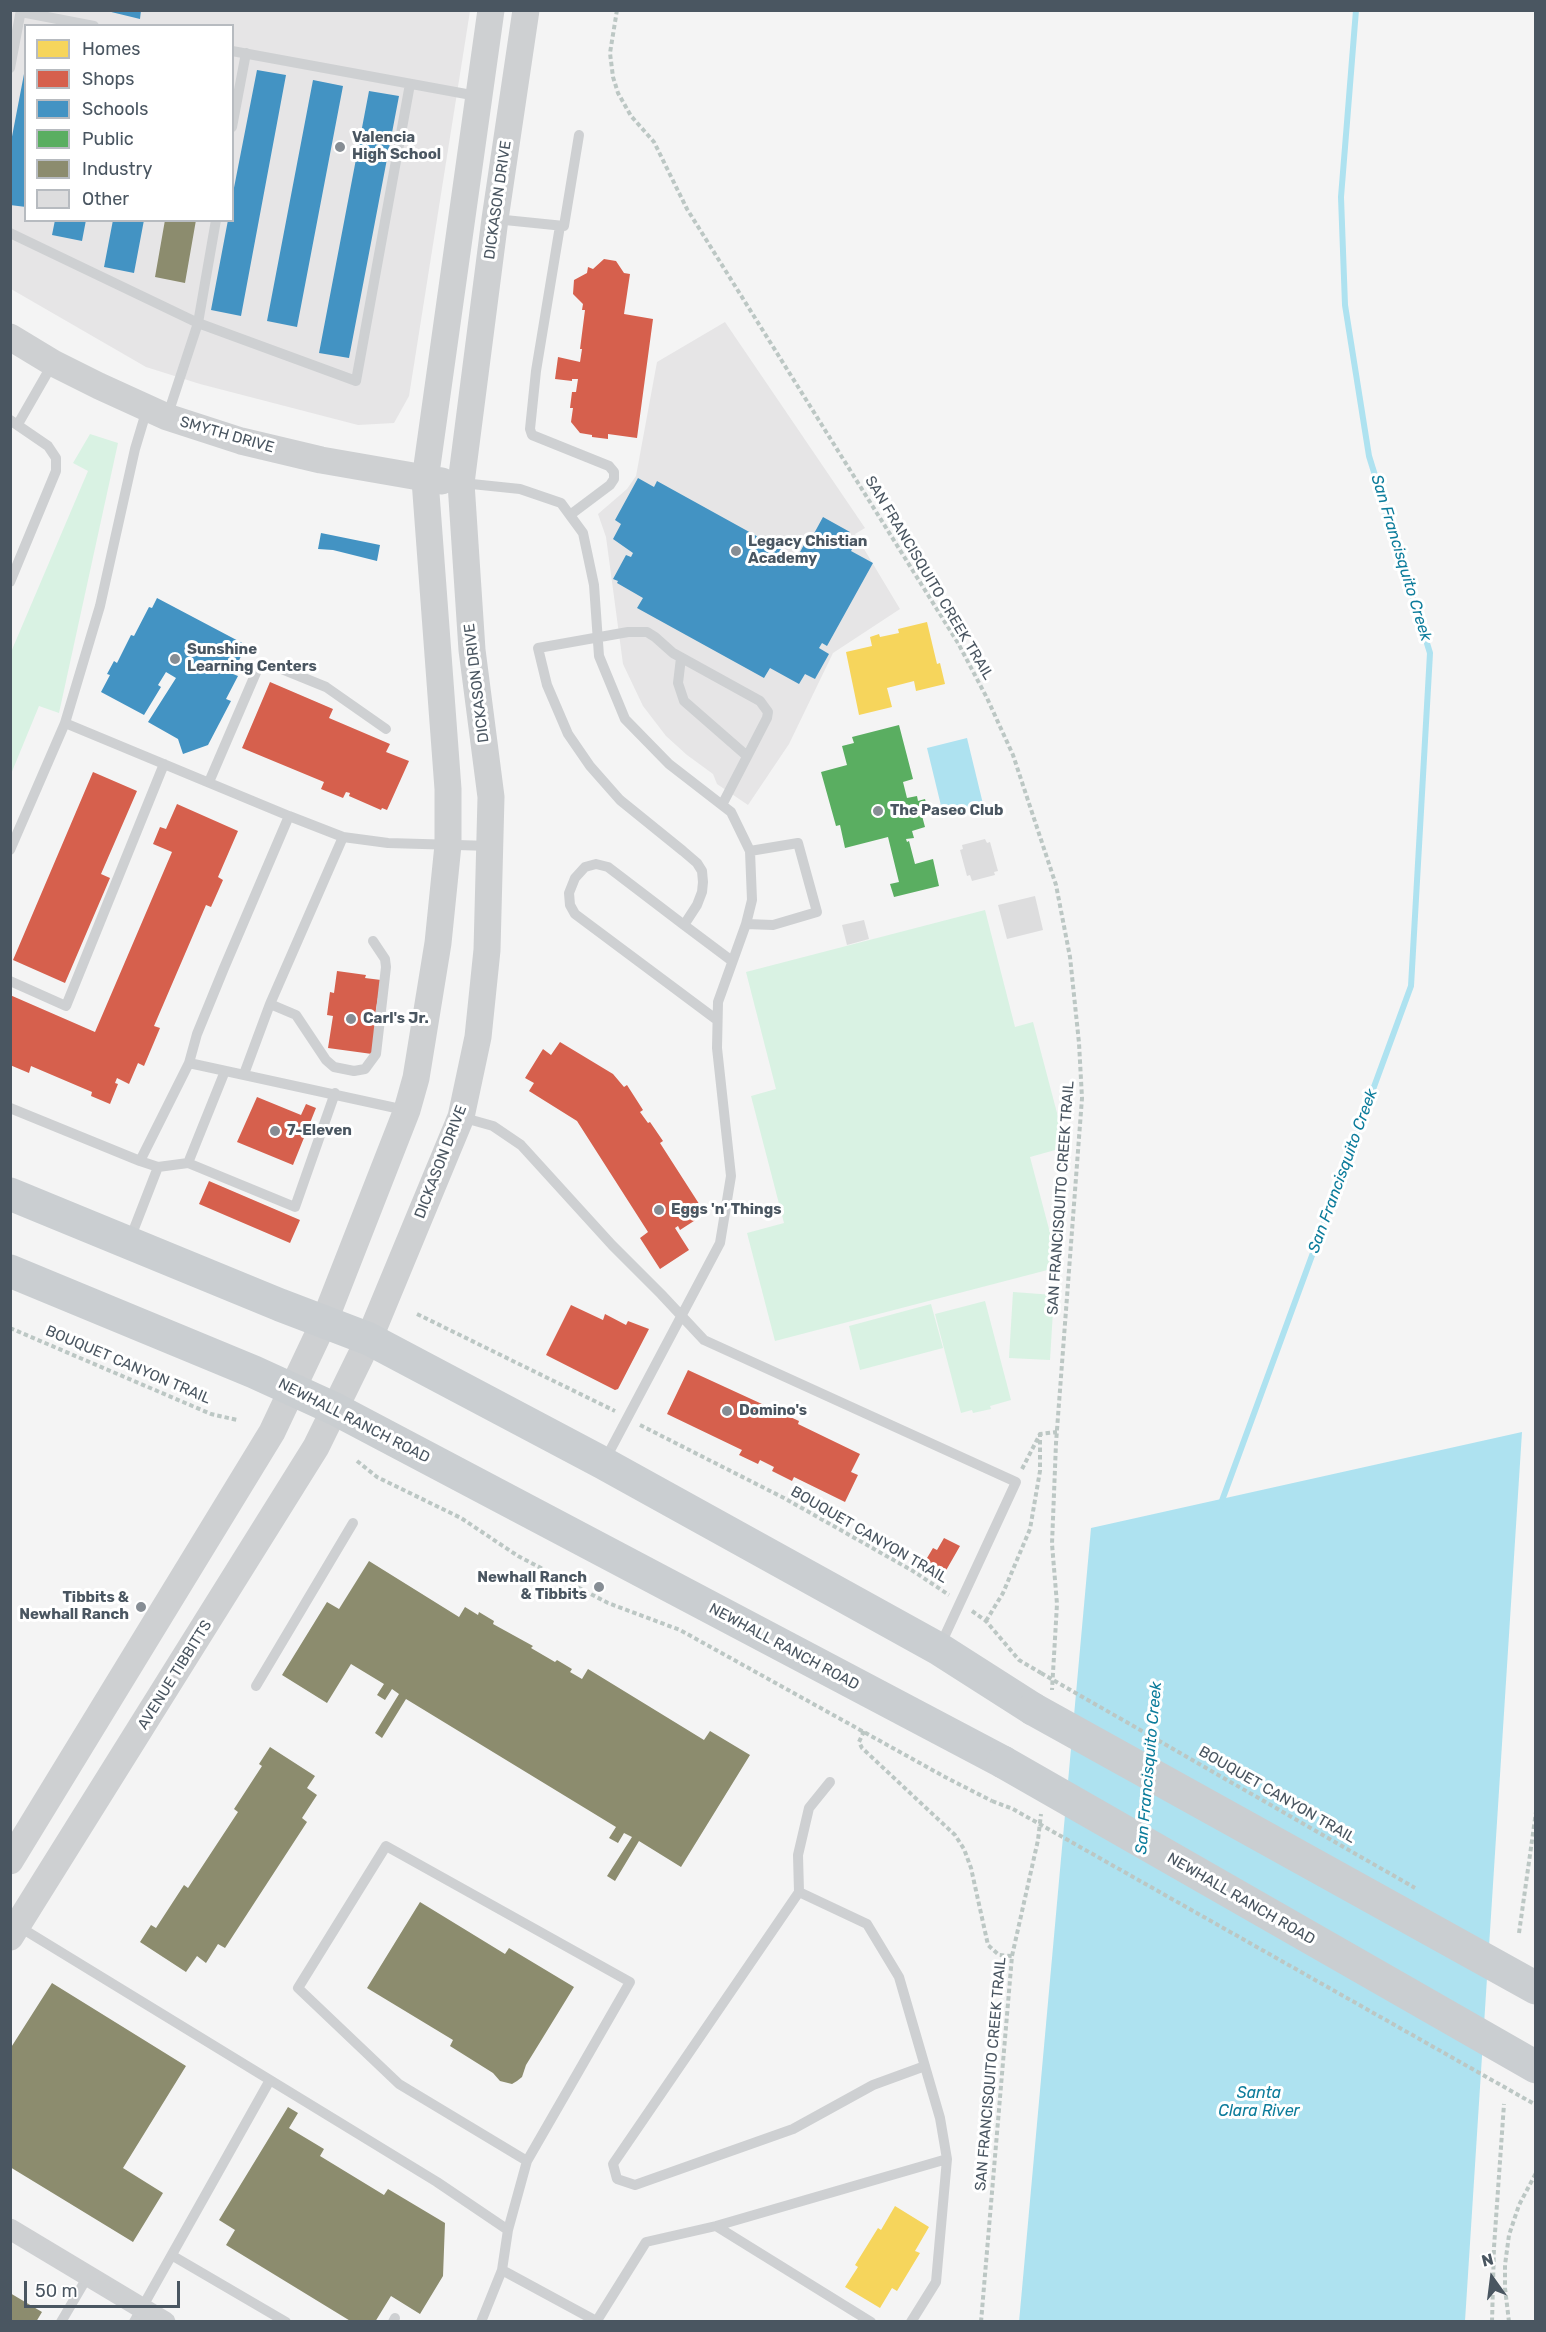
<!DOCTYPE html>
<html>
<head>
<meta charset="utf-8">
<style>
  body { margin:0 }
  #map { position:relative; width:1546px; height:2332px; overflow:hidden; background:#f4f4f4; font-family:Rubik,sans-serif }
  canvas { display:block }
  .frame { position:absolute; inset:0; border:12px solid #4a5661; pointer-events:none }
  .legend { position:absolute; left:24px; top:24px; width:210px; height:198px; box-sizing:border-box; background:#fff; border:2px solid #b7bbc0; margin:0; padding:8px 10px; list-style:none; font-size:18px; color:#4a5661 }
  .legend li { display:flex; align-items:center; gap:12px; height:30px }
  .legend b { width:30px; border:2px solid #b7bbc0 }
  .north { position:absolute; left:1462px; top:2248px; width:60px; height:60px; -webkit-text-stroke:4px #fff; paint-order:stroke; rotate:346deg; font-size:16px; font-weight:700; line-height:24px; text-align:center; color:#4a5661 }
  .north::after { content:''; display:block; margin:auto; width:21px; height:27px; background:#4a5661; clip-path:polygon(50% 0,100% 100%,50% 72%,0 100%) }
  .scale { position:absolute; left:24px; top:2281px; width:156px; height:27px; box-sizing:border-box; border:3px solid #4a5661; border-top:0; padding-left:8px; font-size:18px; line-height:21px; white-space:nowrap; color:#4a5661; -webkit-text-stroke:4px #fff; paint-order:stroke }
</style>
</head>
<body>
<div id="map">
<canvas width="1546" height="2332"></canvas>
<div class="frame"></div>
<ul class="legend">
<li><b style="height:16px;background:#f6d55c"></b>Homes</li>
<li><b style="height:16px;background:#d6604d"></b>Shops</li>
<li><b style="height:16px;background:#4393c3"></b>Schools</li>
<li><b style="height:16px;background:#5aae61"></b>Public</li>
<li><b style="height:16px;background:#8c8c6e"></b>Industry</li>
<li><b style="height:16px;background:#ddddde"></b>Other</li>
</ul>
<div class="north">N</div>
<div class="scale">50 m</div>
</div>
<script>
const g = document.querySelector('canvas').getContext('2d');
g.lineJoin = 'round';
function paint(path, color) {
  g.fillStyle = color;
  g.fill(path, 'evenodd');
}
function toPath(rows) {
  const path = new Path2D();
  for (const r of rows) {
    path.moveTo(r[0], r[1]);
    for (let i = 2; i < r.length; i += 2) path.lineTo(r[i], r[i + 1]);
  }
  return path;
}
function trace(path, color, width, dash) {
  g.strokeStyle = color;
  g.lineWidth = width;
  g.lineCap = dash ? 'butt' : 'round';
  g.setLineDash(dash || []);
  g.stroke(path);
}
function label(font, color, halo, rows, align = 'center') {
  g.font = font + ' Rubik,sans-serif';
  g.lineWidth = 6;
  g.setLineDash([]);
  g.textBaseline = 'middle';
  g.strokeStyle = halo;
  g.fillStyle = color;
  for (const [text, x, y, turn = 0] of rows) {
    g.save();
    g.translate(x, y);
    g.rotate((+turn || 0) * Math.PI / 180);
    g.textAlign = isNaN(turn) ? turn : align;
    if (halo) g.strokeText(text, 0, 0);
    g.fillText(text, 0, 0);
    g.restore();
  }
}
const education = toPath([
  [11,11,470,11,409,396,394,423,358,425,200,384,146,367,11,289],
  [26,26,232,26,232,220,26,220],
  [725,322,865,528,855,534,900,609,833,653,789,744,748,805,717,784,713,774,687,755,666,736,643,706,623,664,606,537,598,514,627,489,636,476,657,362]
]);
const green = toPath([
  [90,434,118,443,59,713,39,706,11,774,11,652,88,471,73,463],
  [985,910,1015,1027,1033,1022,1066,1147,1030,1157,1059,1267,775,1341,747,1233,784,1223,751,1096,776,1089,746,972],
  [1013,1292,1054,1295,1050,1360,1009,1358],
  [985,1301,1011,1400,990,1406,991,1409,973,1413,972,1410,961,1413,935,1314],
  [931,1304,943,1348,860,1370,849,1326]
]);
const water = toPath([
  [967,738,984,808,944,818,927,748],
  [1522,1432,1465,2321,1019,2322,1091,1528]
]);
const homes = toPath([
  [927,622,937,664,940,663,945,684,916,691,914,681,887,688,892,707,859,715,846,652,872,646,870,637,879,634,880,637,899,633,898,629],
  [895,2206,929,2227,915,2251,920,2253,897,2291,892,2288,880,2308,845,2287,858,2267,855,2265,878,2228,881,2230]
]);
const shops = toPath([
  [604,259,616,261,624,273,630,274,624,314,653,319,637,438,608,434,608,439,592,437,592,435,580,433,571,422,573,408,570,408,572,392,576,392,578,379,572,379,572,381,555,379,558,357,580,362,582,349,580,349,585,310,582,310,583,304,573,294,574,280,587,273,588,267,593,269],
  [270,682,333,709,329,718,390,744,386,752,409,761,387,810,382,808,381,810,349,796,350,793,346,792,343,798,321,789,324,782,242,748],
  [93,772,137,791,101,874,110,878,65,983,13,960],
  [177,804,238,831,218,877,223,880,211,907,206,905,154,1026,160,1028,144,1066,138,1063,129,1084,117,1078,115,1083,118,1084,110,1104,91,1096,92,1092,31,1066,29,1073,10,1065,10,995,95,1032,172,852,153,844,160,827,166,829],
  [337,971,366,975,365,978,381,980,375,1015,377,1015,372,1054,328,1048,333,1016,327,1015,330,992,334,993],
  [560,1042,613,1074,624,1087,627,1085,643,1110,640,1112,648,1123,650,1122,663,1141,660,1143,703,1210,695,1216,697,1219,680,1230,678,1226,675,1228,689,1250,660,1269,640,1238,648,1232,577,1121,529,1091,534,1083,525,1078,543,1049,551,1055],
  [257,1097,301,1115,306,1104,316,1108,293,1165,237,1142],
  [209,1181,300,1220,290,1243,199,1204],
  [571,1305,603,1320,605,1314,626,1325,628,1321,649,1329,618,1389,615,1390,546,1355],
  [688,1370,799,1421,798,1424,860,1454,851,1472,858,1475,845,1502,794,1477,792,1481,772,1471,774,1467,760,1460,758,1464,739,1455,742,1450,667,1414],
  [944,1538,960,1546,944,1574,924,1563,933,1548,937,1550]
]);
const schools = toPath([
  [103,10,141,10,140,19],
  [257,70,286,75,241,316,211,310,228,220,232,220,232,198],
  [24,74,26,74,26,207,10,205,10,147],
  [313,80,343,86,297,327,267,321],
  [369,91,399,96,349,358,319,353],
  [55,220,86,220,82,241,52,235],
  [113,220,144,220,134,273,104,267],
  [638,478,654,487,657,481,800,560,802,556,799,554,808,537,811,539,823,517,850,532,848,535,857,540,851,551,873,563,827,646,822,643,819,648,829,654,815,679,805,674,799,684,770,668,764,678,637,608,643,598,617,583,618,581,613,579,626,555,631,557,633,553,613,539,621,524,615,520],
  [321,533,380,545,377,561,333,550,318,549],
  [157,598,246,645,233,674,238,676,226,699,231,701,208,745,183,754,178,739,148,722,176,678,166,672,158,685,161,687,144,715,101,692,110,675,107,674,114,661,117,663,131,635,134,636,149,607,152,608]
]);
const public = toPath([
  [899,725,913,779,903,782,907,798,917,796,918,801,925,799,928,810,921,812,925,827,912,831,914,838,906,839,907,842,909,841,915,864,933,859,939,886,894,897,890,884,899,882,888,837,845,848,840,825,836,826,821,772,847,765,842,746,854,743,852,737]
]);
const industry = toPath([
  [165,220,196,220,185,283,155,277],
  [369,1561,459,1617,465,1607,478,1615,479,1612,494,1621,493,1624,533,1646,531,1648,555,1662,557,1660,572,1669,570,1672,582,1679,588,1669,704,1740,710,1731,750,1755,681,1867,639,1841,615,1881,607,1876,632,1837,624,1833,618,1843,609,1838,616,1827,406,1699,382,1738,375,1733,399,1694,392,1689,385,1700,377,1695,384,1684,351,1664,327,1703,282,1675,327,1602,339,1609],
  [270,1747,315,1776,307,1788,317,1795,302,1818,307,1822,225,1948,218,1944,206,1963,197,1956,186,1972,140,1942,151,1925,156,1928,184,1885,188,1888,238,1812,234,1809,262,1766,259,1764],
  [420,1902,505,1954,509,1948,574,1987,526,2065,522,2077,517,2081,512,2084,500,2081,493,2073,450,2046,453,2040,367,1988],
  [52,1983,186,2066,123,2168,163,2193,133,2242,10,2167,10,2049],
  [288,2107,298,2113,289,2128,324,2149,320,2156,384,2195,388,2189,445,2223,443,2276,420,2314,391,2296,375,2322,352,2322,226,2245,235,2230,219,2220],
  [10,2293,42,2312,36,2322,10,2322]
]);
const stream = toPath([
  [1220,1506,1411,986,1430,653,1369,456,1345,305,1341,197,1356,10]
]);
const building = toPath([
  [985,839,987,843,990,842,998,871,994,872,995,875,972,881,970,875,967,876,960,850,963,849,962,845],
  [1035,896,1043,930,1007,939,998,905],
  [864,920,869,939,847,945,842,925]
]);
const path = toPath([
  [617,10,610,53,613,77,618,93,631,116,654,142,687,209,958,643,987,698,1013,755,1056,885,1070,957,1079,1043,1082,1098,1056,1443,1052,1544,1057,1604,1052,1690],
  [417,1314,615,1411],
  [10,1328,211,1414,237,1420],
  [640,1425,784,1498,913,1571,949,1595],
  [357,1461,377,1477,461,1518,518,1556,608,1603,680,1630,945,1777,992,1801],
  [1022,1469,1040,1434,1057,1432],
  [972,1611,986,1621,1019,1660,1041,1673],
  [986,1621,1003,1593,1030,1529,1040,1471,1040,1434],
  [864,1731,859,1742,862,1748,955,1835,964,1849,971,1868,988,1945,999,1955,1012,1956],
  [1519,1933,1536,1812],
  [981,2322,1012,1956,1038,1840,1041,1814],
  [1492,2322,1494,2247,1504,2104],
  [1509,2322,1505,2288,1505,2265,1509,2235,1519,2205,1536,2173]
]);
const service = toPath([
  [21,12,94,26],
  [232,51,477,96],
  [10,68,21,10],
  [232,127,246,53],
  [495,219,564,226,579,135],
  [216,220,198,323,356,381,410,84],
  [560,226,536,371,530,429,532,435,609,466,614,472,614,479,610,485,570,515],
  [10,233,198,323,167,417],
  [10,420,48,446,56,458,56,471,10,582],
  [18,424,53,363],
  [462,483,520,489,561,503,583,533,594,585,599,656,625,719,669,764,731,812,750,851,752,900,746,924,718,1002,717,1048,731,1176,720,1243,605,1460],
  [681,658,678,683,684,701,747,756],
  [65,723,289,816,343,837,388,843,491,846],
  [209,782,258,668,272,665,326,687,386,729],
  [722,805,767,718,768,712,760,701,673,653,655,637,647,632,628,632,538,648,547,685,568,734,590,766,620,800,683,851,697,863,702,871,703,882,702,892,697,905,684,925,732,961],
  [10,850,65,723,100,606,135,449,147,409],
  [746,924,773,925,817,912,798,843,750,851],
  [684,925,608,867,596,864,585,867,575,878,569,893,570,905,575,914,717,1020],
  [10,981,66,1006,164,764],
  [270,1004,296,1015,326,1060,334,1067,354,1071,365,1069,376,1054,386,967,385,959,373,941],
  [189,1063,405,1110],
  [225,1071,188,1163,295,1207,335,1093],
  [244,1074,270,1004,343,837],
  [10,1108,140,1161,158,1167,188,1163],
  [461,1117,493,1126,521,1145,612,1245,661,1294,704,1340,1016,1482,940,1646],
  [140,1161,189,1063,197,1034,224,968,289,816],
  [130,1239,158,1167],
  [256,1686,353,1523],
  [799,1892,798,1855,809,1808,830,1782],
  [18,1926,270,2080,134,2322],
  [270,2080,437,2182,508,2230],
  [716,2226,871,2322],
  [173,2256,286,2322],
  [502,2270,598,2322],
  [61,2322,88,2276],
  [393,2322,395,2318],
  [481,2322,502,2270,508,2230,527,2161,630,1982,386,1846,298,1988,399,2084,527,2161],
  [596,2322,646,2242,716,2226,947,2159],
  [911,2322,936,2282,947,2159,940,2118,899,1977,867,1924,799,1892,613,2164,617,2179,635,2185,793,2129,873,2085,925,2066]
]);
const minor = toPath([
  [10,2229,165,2322]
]);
const tertiary = toPath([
  [10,337,53,363,99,386,167,417,241,441,321,460,442,481],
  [10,1861,272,1432,324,1322,407,1110,416,1078,438,943,448,845,448,789,425,480,491,10],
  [10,1937,316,1447,369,1339,461,1117,478,1037,487,950,491,797,472,650,461,483,495,219,526,10]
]);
const primary = toPath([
  [10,1194,280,1305,369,1339,603,1463,939,1649,1033,1709],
  [10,1271,254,1372,335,1409,1003,1762]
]);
const pathBridge = toPath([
  [1041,1673,1415,1888],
  [992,1801,1013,1809,1536,2105]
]);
const primaryBridge = toPath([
  [1033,1709,1536,1988],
  [1003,1762,1536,2067]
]);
const markers = [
  [340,147,6,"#868d94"],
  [736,551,6,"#868d94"],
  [175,659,6,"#868d94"],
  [878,811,6,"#868d94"],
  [351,1019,6,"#868d94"],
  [275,1131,6,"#868d94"],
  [659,1210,6,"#868d94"],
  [727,1411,6,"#868d94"],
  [599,1587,6,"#868d94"],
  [141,1607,6,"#868d94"]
];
const poiNames = [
  ["Valencia",352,138],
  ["High School",352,155],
  ["Legacy Chistian",748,542],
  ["Academy",748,559],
  ["Sunshine",187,650],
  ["Learning Centers",187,667],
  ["The Paseo Club",890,811],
  ["Carl's Jr.",363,1019],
  ["7-Eleven",287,1131],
  ["Eggs 'n' Things",671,1210],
  ["Domino's",739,1411],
  ["Newhall Ranch",587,1578,"right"],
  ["& Tibbits",587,1595,"right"],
  ["Tibbits &",129,1598,"right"],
  ["Newhall Ranch",129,1615,"right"]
];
const streetNames = [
  ["DICKASON DRIVE",498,200,-82],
  ["SMYTH DRIVE",227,435,16],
  ["SAN FRANCISQUITO CREEK TRAIL",929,578,59],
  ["DICKASON DRIVE",477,683,-97],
  ["DICKASON DRIVE",441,1162,-69],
  ["SAN FRANCISQUITO CREEK TRAIL",1061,1198,-86],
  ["BOUQUET CANYON TRAIL",128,1365,23],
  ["NEWHALL RANCH ROAD",354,1421,27],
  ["BOUQUET CANYON TRAIL",869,1535,30],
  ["NEWHALL RANCH ROAD",784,1647,28],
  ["AVENUE TIBBITTS",175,1675,-58],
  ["BOUQUET CANYON TRAIL",1277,1795,30],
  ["NEWHALL RANCH ROAD",1241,1899,30],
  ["SAN FRANCISQUITO CREEK TRAIL",991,2074,-85]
];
const waterNames = [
  ["San Francisquito Creek",1401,558,73],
  ["San Francisquito Creek",1343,1171,-70],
  ["San Francisquito Creek",1149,1768,-85],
  ["Santa",1259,2093],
  ["Clara River",1259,2111]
];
paint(education, '#e6e5e6');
paint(green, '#d9f2e3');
paint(water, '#aee2f0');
paint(homes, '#f6d55c');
paint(shops, '#d6604d');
paint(schools, '#4393c3');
paint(public, '#5aae61');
paint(industry, '#8c8c6e');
trace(stream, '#aee2f0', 6);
paint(building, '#ddddde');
trace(path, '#bcc7c4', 4, [4.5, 3]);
trace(service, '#ced0d2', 10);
trace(minor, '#ced0d2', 21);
trace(tertiary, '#ced0d2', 27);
trace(primary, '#caced1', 33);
trace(pathBridge, '#bcc7c4', 4, [4.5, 3]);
trace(primaryBridge, '#caced1', 33);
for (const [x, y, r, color] of markers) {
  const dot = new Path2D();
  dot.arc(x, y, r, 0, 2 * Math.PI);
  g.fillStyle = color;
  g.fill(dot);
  trace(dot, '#fff', 2);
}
label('bold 15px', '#4a5661', '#fff', poiNames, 'left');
label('15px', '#4a5661', '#fff', streetNames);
label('italic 16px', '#0c7c9b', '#fff', waterNames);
</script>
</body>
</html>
